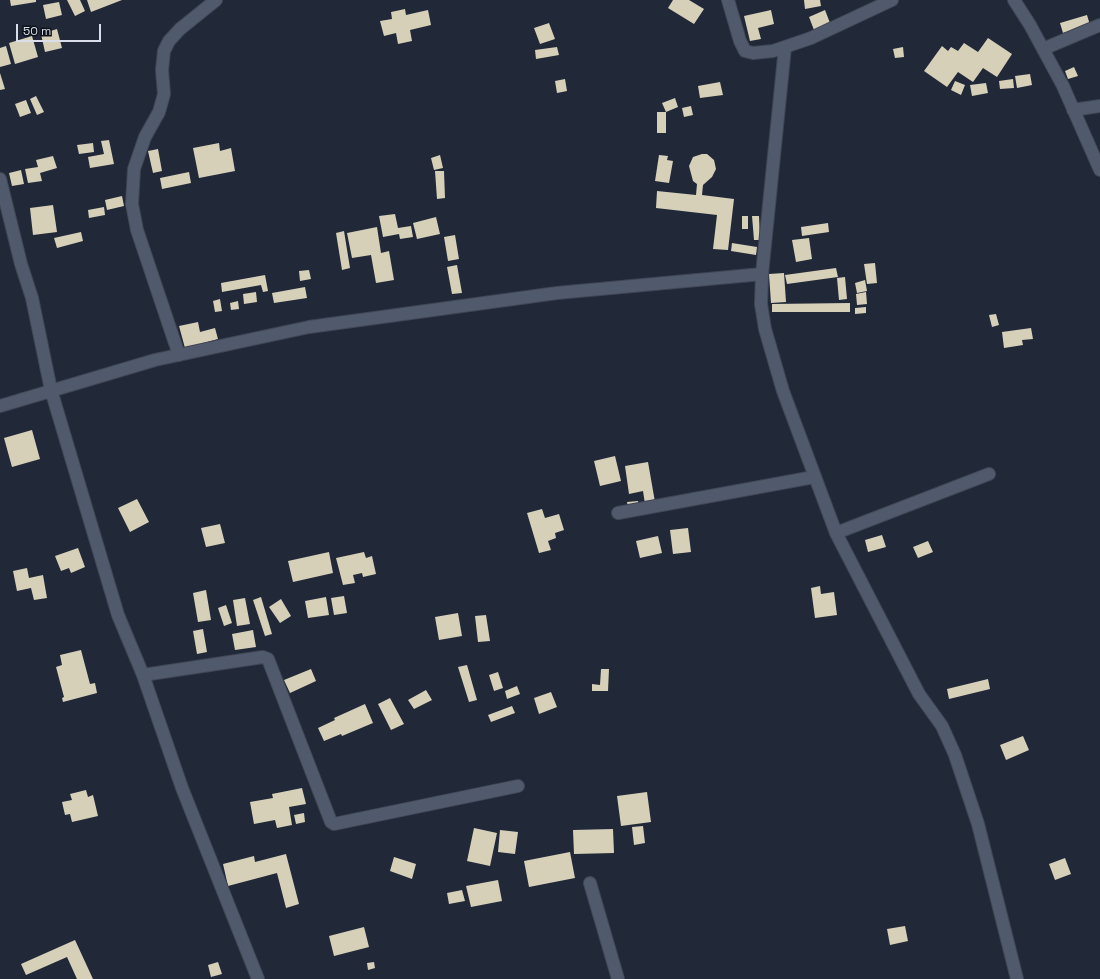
<!DOCTYPE html>
<html>
<head>
<meta charset="utf-8">
<style>
  body { margin:0 }
  #map { position:relative; width:1100px; height:979px; overflow:hidden; background:#212939; font-family:"Space Grotesk",sans-serif }
  canvas { display:block }
  .scale { position:absolute; left:16px; top:24px; width:85px; height:18px; box-sizing:border-box; border:2px solid #d9dee9; border-top:0; padding-left:5px; font-size:12px; line-height:14px; white-space:nowrap; color:#d9dee9; -webkit-text-stroke:3px #0e1219; paint-order:stroke }
</style>
</head>
<body>
<div id="map">
<canvas width="1100" height="979"></canvas>
<div class="scale">50 m</div>
</div>
<script>
const g = document.querySelector('canvas').getContext('2d');
g.lineJoin = 'round';
function paint(path, color) {
  g.fillStyle = color;
  g.fill(path, 'evenodd');
}
function toPath(rows) {
  const path = new Path2D();
  for (const r of rows) {
    path.moveTo(r[0], r[1]);
    for (let i = 2; i < r.length; i += 2) path.lineTo(r[i], r[i + 1]);
  }
  return path;
}
function trace(path, color, width, dash) {
  g.strokeStyle = color;
  g.lineWidth = width;
  g.lineCap = dash ? 'butt' : 'round';
  g.setLineDash(dash || []);
  g.stroke(path);
}
const building = toPath([
  [10,0,36,0,36,2,11,6],
  [67,0,80,0,85,11,75,16],
  [87,0,122,0,91,12],
  [673,0,689,0,704,9,694,24,668,8],
  [804,0,820,0,821,6,805,9],
  [59,2,62,15,46,19,43,5],
  [405,9,406,15,428,10,431,25,410,30,412,41,398,44,396,33,384,36,380,21,392,19,391,12],
  [771,10,774,24,758,28,761,39,750,41,744,16],
  [825,10,830,23,814,30,809,17],
  [1087,15,1090,25,1063,33,1060,23],
  [549,23,555,39,540,44,534,28],
  [57,29,62,48,45,52,41,34],
  [32,36,38,57,15,64,9,43],
  [988,38,1012,54,997,77,983,68,973,82,958,72,947,87,924,71,942,46,948,51,951,47,958,51,964,43,978,52],
  [6,46,11,64,0,67,0,48],
  [557,47,559,55,536,59,535,50],
  [903,47,904,57,895,58,893,49],
  [1074,67,1078,76,1068,79,1065,71],
  [0,73,5,89,0,90],
  [1030,74,1032,85,1017,88,1015,76],
  [565,79,567,91,557,93,555,81],
  [1013,79,1014,88,1000,89,999,81],
  [955,81,965,85,961,95,951,90],
  [720,82,723,95,700,98,698,86],
  [986,83,988,93,972,96,970,85],
  [36,96,44,112,37,115,30,99],
  [675,98,678,107,666,112,662,103],
  [26,100,31,113,20,117,15,104],
  [691,106,693,115,684,117,682,108],
  [657,112,666,112,666,133,657,133],
  [109,140,114,164,90,168,88,157,104,154,101,141],
  [93,143,94,152,79,154,77,145],
  [219,143,220,151,231,148,235,171,199,178,193,148],
  [158,149,162,171,153,173,148,151],
  [702,154,707,154,714,160,716,169,712,177,703,185,702,195,734,199,728,250,713,249,717,215,656,208,657,191,696,195,697,184,693,181,689,166,693,157],
  [440,155,443,168,434,170,431,158],
  [659,155,668,156,667,160,673,161,669,183,655,181],
  [53,156,57,168,40,173,42,181,28,183,25,169,38,167,36,160],
  [21,170,24,184,12,186,9,173],
  [435,171,444,171,445,198,437,199],
  [189,172,191,183,162,189,160,178],
  [122,196,124,206,107,210,105,200],
  [53,205,57,232,33,235,30,208],
  [104,207,105,215,89,218,88,210],
  [395,214,398,228,411,226,413,237,400,239,399,234,383,237,379,216],
  [742,216,748,216,748,229,742,229],
  [752,216,759,216,760,240,754,240],
  [436,217,440,234,417,239,413,223],
  [828,223,829,232,802,236,801,227],
  [377,227,381,253,389,251,394,280,376,283,371,255,352,258,347,233],
  [344,231,350,268,342,270,336,233],
  [81,232,83,241,57,248,54,238],
  [455,235,459,259,448,261,444,237],
  [809,238,812,259,796,262,792,240],
  [732,243,757,247,756,255,731,251],
  [875,263,877,283,867,284,864,264],
  [457,265,462,293,452,294,447,267],
  [836,268,838,277,787,284,785,275],
  [309,270,311,279,300,281,299,271],
  [784,273,786,302,771,303,769,274],
  [265,275,268,291,263,292,261,285,222,292,221,283],
  [845,277,847,299,839,300,837,278],
  [865,280,867,291,857,293,855,283],
  [305,287,307,298,274,303,272,293],
  [256,292,257,302,244,304,243,294],
  [866,292,867,304,857,305,856,294],
  [220,299,222,311,215,312,213,301],
  [238,301,239,309,231,310,230,303],
  [850,303,850,312,772,312,772,304],
  [866,307,866,313,855,314,855,308],
  [996,314,999,325,992,327,989,315],
  [198,322,200,332,215,328,218,339,185,348,179,326],
  [1031,328,1033,339,1022,340,1023,345,1004,348,1002,332],
  [32,430,40,459,12,467,4,438],
  [615,456,621,481,600,486,594,461],
  [648,462,655,502,645,504,643,491,629,494,625,466],
  [137,499,149,522,130,532,118,508],
  [638,501,639,506,628,508,627,502],
  [542,509,545,518,559,514,564,530,555,533,556,538,548,541,551,550,539,553,527,513],
  [220,524,225,543,206,547,201,528],
  [688,528,691,552,673,554,670,530],
  [882,535,886,547,868,552,865,540],
  [658,536,662,553,640,558,636,541],
  [928,541,933,552,918,558,913,547],
  [78,548,85,567,71,573,69,568,61,571,55,556],
  [329,552,333,573,293,582,288,561],
  [364,552,366,558,372,556,376,574,363,577,362,573,353,575,355,583,343,585,336,558],
  [27,568,29,578,43,575,47,598,34,600,31,588,17,591,13,571],
  [820,586,821,594,834,592,837,615,815,618,811,588],
  [206,590,211,620,198,622,193,593],
  [344,596,347,613,334,615,331,598],
  [261,597,272,634,265,636,253,600],
  [326,597,329,615,308,618,305,601],
  [245,598,250,624,237,626,233,600],
  [281,599,291,616,280,623,269,607],
  [226,605,232,623,224,626,218,608],
  [458,613,462,636,439,640,435,617],
  [486,615,490,641,478,642,475,616],
  [203,629,207,652,197,654,193,631],
  [253,630,256,647,235,650,232,634],
  [81,650,90,684,95,683,97,693,63,702,62,698,64,697,56,667,62,665,60,655],
  [467,665,477,700,469,702,458,667],
  [311,669,316,681,290,693,284,680],
  [601,669,609,669,608,691,592,691,592,684,600,685],
  [498,672,503,688,494,691,489,675],
  [988,679,990,689,949,699,947,689],
  [517,686,520,694,507,699,505,691],
  [426,690,432,700,414,709,408,700],
  [551,692,557,707,539,714,534,698],
  [390,698,404,724,391,730,378,704],
  [365,704,373,723,342,736,341,734,324,741,318,728,335,720,334,718],
  [512,706,515,713,491,722,488,715],
  [1023,736,1029,750,1006,760,1000,745],
  [302,788,306,804,289,807,292,825,277,828,275,820,254,824,250,802,273,798,272,794],
  [86,790,88,797,93,795,98,816,72,822,70,814,65,815,62,802,72,800,70,794],
  [647,792,651,822,621,826,617,796],
  [304,813,305,822,296,824,294,815],
  [643,826,645,843,634,845,632,827],
  [474,828,497,833,490,866,467,861],
  [613,829,614,853,574,854,573,830],
  [500,830,518,832,515,854,498,852],
  [570,852,575,878,529,887,524,861],
  [286,854,299,904,286,908,277,873,228,886,223,864,254,856,255,862],
  [394,857,416,864,412,879,390,871],
  [1065,858,1071,874,1055,880,1049,864],
  [498,880,502,901,471,907,466,886],
  [462,890,465,901,449,904,447,893],
  [905,926,908,941,890,945,887,929],
  [364,927,369,947,334,956,329,936],
  [75,940,93,979,77,979,67,957,26,975,21,964],
  [218,962,222,974,211,977,208,965],
  [374,962,375,968,368,970,367,963]
]);
const minor = toPath([
  [728,0,740,41,745,51,753,53,773,51,811,38,892,0],
  [1014,0,1030,25,1063,86,1100,170],
  [785,47,762,274,761,304,765,329,783,391,836,533,904,665,919,694,942,726,955,755,978,824,1017,979],
  [1043,49,1100,25],
  [1073,110,1100,106],
  [0,179,21,264,32,298,51,390,118,615,143,675,182,788,258,979],
  [179,355,137,230,132,204,134,169,145,137,159,112,164,94,162,70,164,51,169,41,180,29,216,0],
  [0,406,155,360,309,327,557,293,762,274],
  [618,513,814,477],
  [836,533,989,474],
  [143,675,263,657,268,659,331,822,334,824,518,786],
  [590,883,618,979]
]);
paint(building, '#d7d0b9');
trace(minor, '#404654', 14);
trace(minor, '#515a6d', 12);
</script>
</body>
</html>
